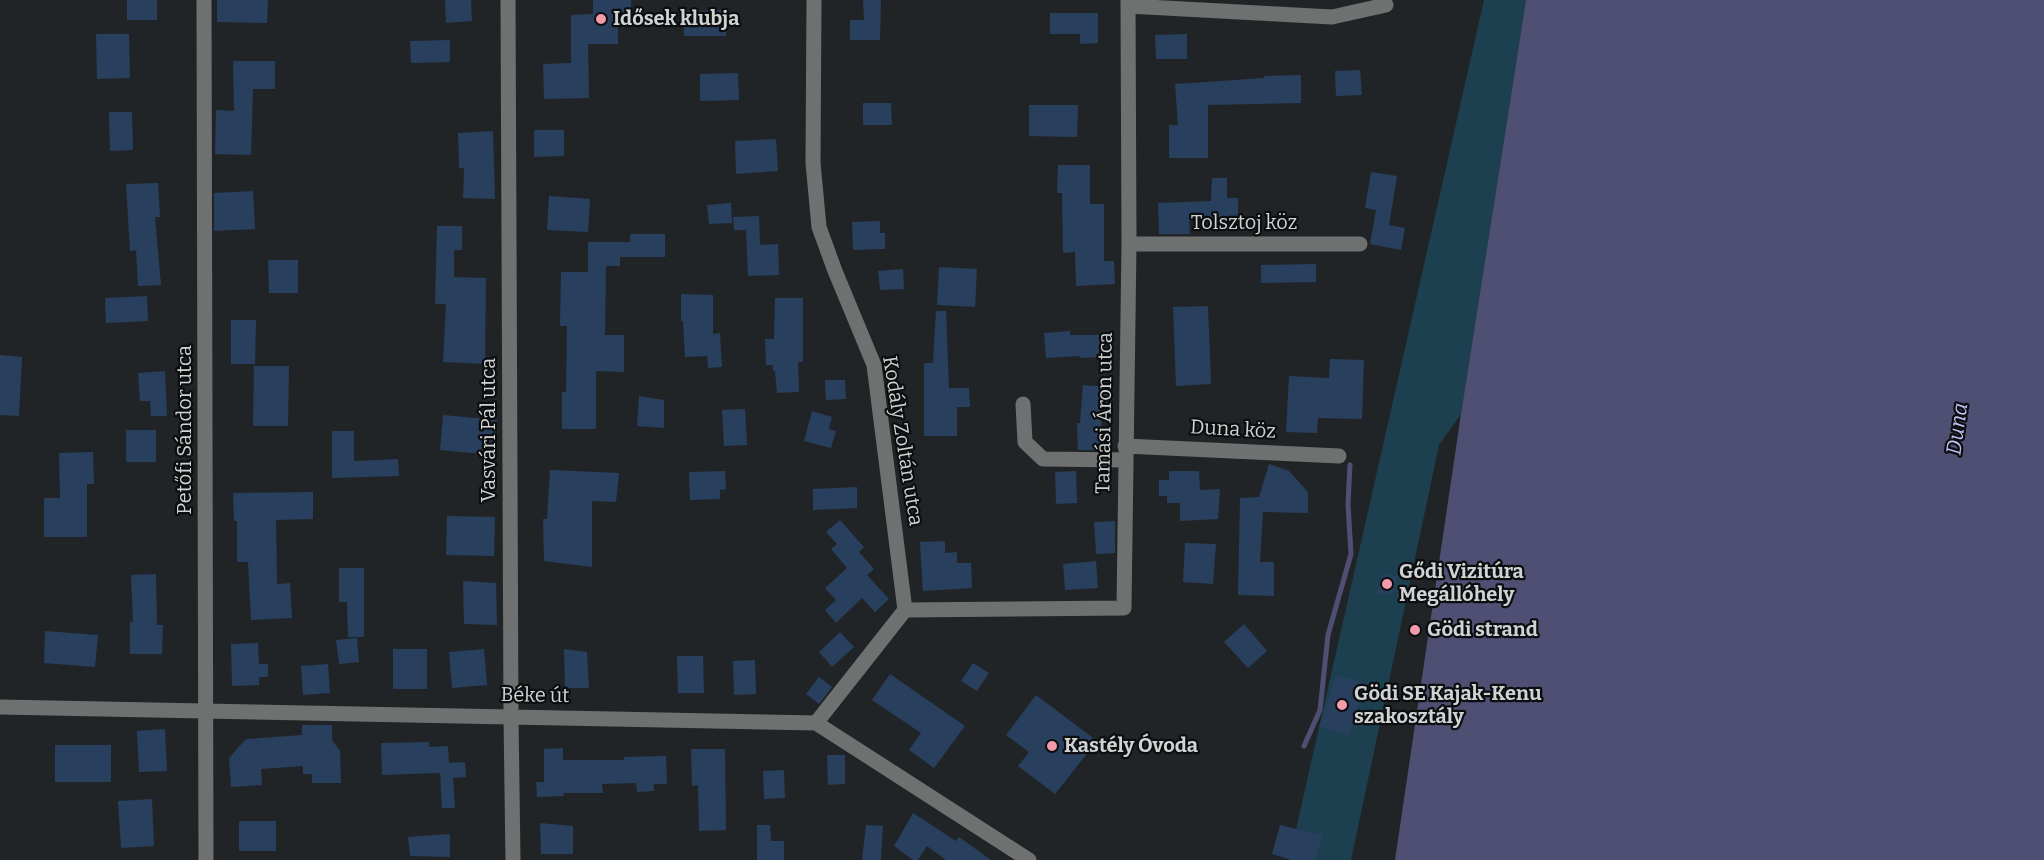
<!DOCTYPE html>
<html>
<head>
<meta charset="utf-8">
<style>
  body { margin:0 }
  canvas { display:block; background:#212426 }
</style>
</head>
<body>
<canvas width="2044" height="860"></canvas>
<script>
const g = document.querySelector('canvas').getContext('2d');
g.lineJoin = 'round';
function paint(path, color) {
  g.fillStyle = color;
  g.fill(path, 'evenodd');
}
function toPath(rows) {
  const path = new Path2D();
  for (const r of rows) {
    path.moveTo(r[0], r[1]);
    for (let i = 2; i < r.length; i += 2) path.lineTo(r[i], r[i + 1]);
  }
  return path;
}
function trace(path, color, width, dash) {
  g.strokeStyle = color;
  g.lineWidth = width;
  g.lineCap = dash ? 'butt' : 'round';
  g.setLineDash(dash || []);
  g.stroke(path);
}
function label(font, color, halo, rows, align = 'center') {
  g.font = font + ' Bitter,serif';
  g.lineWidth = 4.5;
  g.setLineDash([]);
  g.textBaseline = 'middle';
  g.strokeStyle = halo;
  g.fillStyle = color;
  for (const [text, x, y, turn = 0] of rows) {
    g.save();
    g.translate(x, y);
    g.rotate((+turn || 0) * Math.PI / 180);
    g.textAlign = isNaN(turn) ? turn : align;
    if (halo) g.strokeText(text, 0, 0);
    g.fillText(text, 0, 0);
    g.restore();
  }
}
const green = toPath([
  [1484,0,1526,0,1461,414,1439,445,1351,860,1289,860]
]);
const water = toPath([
  [1526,0,2044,0,2044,860,1395,860,1461,414]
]);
const stream = toPath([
  [1304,746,1320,710,1328,635,1351,554,1348,504,1350,465]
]);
const building = toPath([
  [127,0,157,0,157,20,127,20],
  [217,0,268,0,267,23,217,22],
  [445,0,471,0,472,21,446,23],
  [593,0,631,0,632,24,618,24,618,44,588,44,589,98,544,99,543,64,571,63,571,15,593,14],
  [863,0,881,0,880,40,850,40,850,20,864,20],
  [726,10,726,36,684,36,683,11],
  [1050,13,1098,13,1098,43,1080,44,1080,34,1050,34],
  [96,34,129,34,130,78,97,79],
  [1187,34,1187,59,1156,59,1155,35],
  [450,40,450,62,411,63,410,41],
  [233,61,275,61,275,89,253,89,251,155,215,154,216,110,234,111],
  [1360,70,1362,95,1336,96,1335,71],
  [738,73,739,100,700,101,700,74],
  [1301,75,1301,103,1208,105,1208,158,1169,158,1169,125,1178,125,1175,84,1264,78,1264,76],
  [863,103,891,103,892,125,863,125],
  [1029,105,1078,105,1077,137,1029,136],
  [109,112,132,112,133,150,110,151],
  [534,130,564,130,564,156,534,157],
  [493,131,495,199,463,198,464,168,459,168,458,133],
  [776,139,778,171,736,174,735,141],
  [1058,165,1090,165,1090,204,1104,204,1104,261,1114,261,1115,284,1076,286,1075,252,1063,253,1062,193,1057,193],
  [1371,172,1397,176,1389,225,1405,228,1401,250,1370,244,1376,210,1365,208],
  [1212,178,1227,178,1227,198,1238,198,1238,222,1189,221,1190,234,1159,234,1158,203,1211,201],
  [158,183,160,217,155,217,161,285,138,286,136,250,130,251,126,184],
  [253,191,255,229,214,231,214,193],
  [549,196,590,199,588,232,547,230],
  [731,203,732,223,709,224,707,205],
  [759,216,760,245,778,244,779,275,748,276,746,230,734,230,733,217],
  [880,221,880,233,885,233,885,249,853,250,852,222],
  [437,226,462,226,462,250,454,250,454,277,486,278,485,364,443,362,446,304,435,304],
  [630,234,665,234,665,257,620,257,620,266,606,266,605,335,624,335,624,372,596,371,596,429,562,429,562,392,566,392,567,326,560,326,561,272,588,272,588,242,630,242],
  [268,260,298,260,298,293,269,293],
  [1316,264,1316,282,1261,283,1261,265],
  [939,267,977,269,975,307,937,305],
  [903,269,904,289,880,290,878,271],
  [681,294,713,295,713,334,720,333,722,367,708,368,707,356,685,357,683,321,681,321],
  [147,296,148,321,106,323,105,298],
  [775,298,803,298,803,362,798,362,799,392,777,393,775,371,773,371,773,365,766,365,765,339,774,339],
  [1208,306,1211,384,1176,386,1173,307],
  [936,311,946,311,949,388,969,388,970,407,957,407,957,436,924,436,924,363,933,363],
  [231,320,256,320,255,364,231,364],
  [1070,331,1070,335,1105,335,1106,357,1080,358,1080,356,1046,358,1044,333],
  [0,355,22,357,19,416,0,415],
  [1330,359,1364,360,1362,419,1318,418,1317,433,1286,432,1289,376,1329,378],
  [254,366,289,366,288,426,253,426],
  [165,371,167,416,151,416,150,401,140,401,138,373],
  [825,380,845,380,846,399,826,400],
  [1083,385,1109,387,1108,406,1101,405,1102,450,1078,450,1077,423,1080,423],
  [639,396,664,400,664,428,637,426],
  [745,409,747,445,724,446,722,410],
  [812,411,832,417,829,429,836,431,831,448,804,441],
  [443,415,497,420,494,455,440,450],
  [126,430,156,430,156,462,126,462],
  [332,431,354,431,354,461,398,459,399,476,332,478],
  [93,452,94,484,87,484,87,537,44,537,44,498,60,498,59,453],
  [1269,464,1289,471,1308,492,1308,513,1263,512,1260,562,1274,562,1274,596,1238,595,1240,498,1259,497],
  [550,470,619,473,616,502,592,501,592,567,544,561,543,519,547,519],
  [725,471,726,489,720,490,720,499,690,500,689,472],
  [1076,471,1077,503,1056,504,1055,472],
  [1169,471,1199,471,1200,490,1220,489,1218,519,1180,521,1180,503,1167,503,1167,496,1159,496,1159,480,1169,480],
  [857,487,857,508,813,510,813,489],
  [313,492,313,519,276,520,277,584,290,583,292,618,251,620,248,562,237,562,237,521,234,521,233,493],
  [447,516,495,517,494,556,446,555],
  [840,520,864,547,859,552,874,569,867,575,889,599,875,612,862,598,836,623,825,610,836,600,825,588,847,568,831,549,837,544,826,532],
  [1115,521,1115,553,1096,554,1094,522],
  [945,541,945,553,957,552,957,563,971,563,972,588,923,591,920,542],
  [1185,543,1216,544,1213,584,1183,582],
  [1096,561,1098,588,1065,590,1063,564],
  [339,568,364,568,364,637,348,637,347,602,339,602],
  [156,574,157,625,163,625,162,654,130,654,130,622,133,622,131,575],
  [1382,574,1398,576,1393,595,1377,593],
  [463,581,496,583,497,625,464,624],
  [1244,624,1267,651,1248,668,1224,642],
  [45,631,98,635,95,667,44,663],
  [840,632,854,647,832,667,819,652],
  [357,638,359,662,339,664,336,640],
  [258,643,259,664,268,664,268,677,259,677,259,685,232,686,231,644],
  [393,649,427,649,427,689,393,689],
  [484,649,487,685,452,688,449,652],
  [564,649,587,652,589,688,565,688],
  [677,656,703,656,704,693,678,693],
  [755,660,756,694,734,695,733,661],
  [973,663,989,673,977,691,961,681],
  [328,664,330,693,303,695,301,666],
  [890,674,965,726,934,768,909,750,921,733,872,700],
  [1336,675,1366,684,1348,735,1319,727],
  [819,677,832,687,819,704,806,694],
  [1036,695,1097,741,1055,794,1018,766,1029,752,1006,735],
  [302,725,332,725,332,740,340,751,341,783,312,783,312,774,303,774,303,766,261,769,262,785,231,787,229,758,246,739,302,735],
  [165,729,167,771,139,772,137,731],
  [429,742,429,747,448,746,449,763,465,762,466,777,453,778,455,808,442,808,440,773,382,775,381,743],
  [55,745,111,745,111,782,55,782],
  [563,748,563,760,624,760,624,757,666,756,667,784,654,784,654,791,637,792,636,783,602,784,603,793,563,793,564,796,537,797,536,782,544,782,544,749],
  [691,749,725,749,726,830,699,831,698,785,692,786],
  [827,755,845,755,845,784,828,785],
  [784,770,785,798,764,799,763,771],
  [152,799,154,846,121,848,118,801],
  [913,813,956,841,959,837,991,860,946,860,927,846,918,860,913,860,894,846],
  [239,821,276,821,276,851,239,851],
  [540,823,573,826,573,854,541,854],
  [757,825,770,825,771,841,784,841,784,860,757,860],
  [866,825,883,826,881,860,862,860],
  [1280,825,1322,835,1316,860,1292,860,1272,854],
  [450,834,450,857,410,856,408,837]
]);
const minor = toPath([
  [204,0,206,860],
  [508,0,511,717,513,860],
  [814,0,813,163,819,227,835,271,874,365,905,610,816,723],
  [1128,6,1332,17,1386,5],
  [1129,244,1360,244],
  [1023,404,1025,442,1043,459,1125,460],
  [1125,446,1339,456],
  [905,610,1124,608,1129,244,1128,0],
  [0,707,816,723,1029,860]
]);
const markers = [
  [601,19,6,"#f39aab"],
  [1387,584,6,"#f39aab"],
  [1415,630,6,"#f39aab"],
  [1342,705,6,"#f39aab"],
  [1052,746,6,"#f39aab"]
];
const poiNames = [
  ["Idősek klubja",613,19],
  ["Gődi Vizitúra",1399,572],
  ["Megállóhely",1399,595],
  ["Gödi strand",1427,630],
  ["Gödi SE Kajak-Kenu",1354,694],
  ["szakosztály",1354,717],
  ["Kastély Óvoda",1064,746]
];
const streetNames = [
  ["Tolsztoj köz",1244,223],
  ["Tamási Áron utca",1105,413,-89],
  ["Petőfi Sándor utca",185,430,-90],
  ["Vasvári Pál utca",489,430,-90],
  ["Duna köz",1233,430,3],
  ["Kodály Zoltán utca",902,441,81],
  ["Béke út",535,696,1]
];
const waterNames = [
  ["Duna",1958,429,-82]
];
paint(green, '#1c4050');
paint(water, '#4f4f74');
trace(stream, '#4f4f74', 5);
paint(building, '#283f5d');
trace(minor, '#6f7171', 15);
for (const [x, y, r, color] of markers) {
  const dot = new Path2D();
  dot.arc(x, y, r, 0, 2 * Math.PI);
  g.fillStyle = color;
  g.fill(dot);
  trace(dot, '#0c0d0e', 2);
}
label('bold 20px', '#d0d2d3', '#0c0d0e', poiNames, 'left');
label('20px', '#d0d2d3', '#0c0d0e', streetNames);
label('italic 21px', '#bfc0f4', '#0c0d0e', waterNames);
</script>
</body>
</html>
